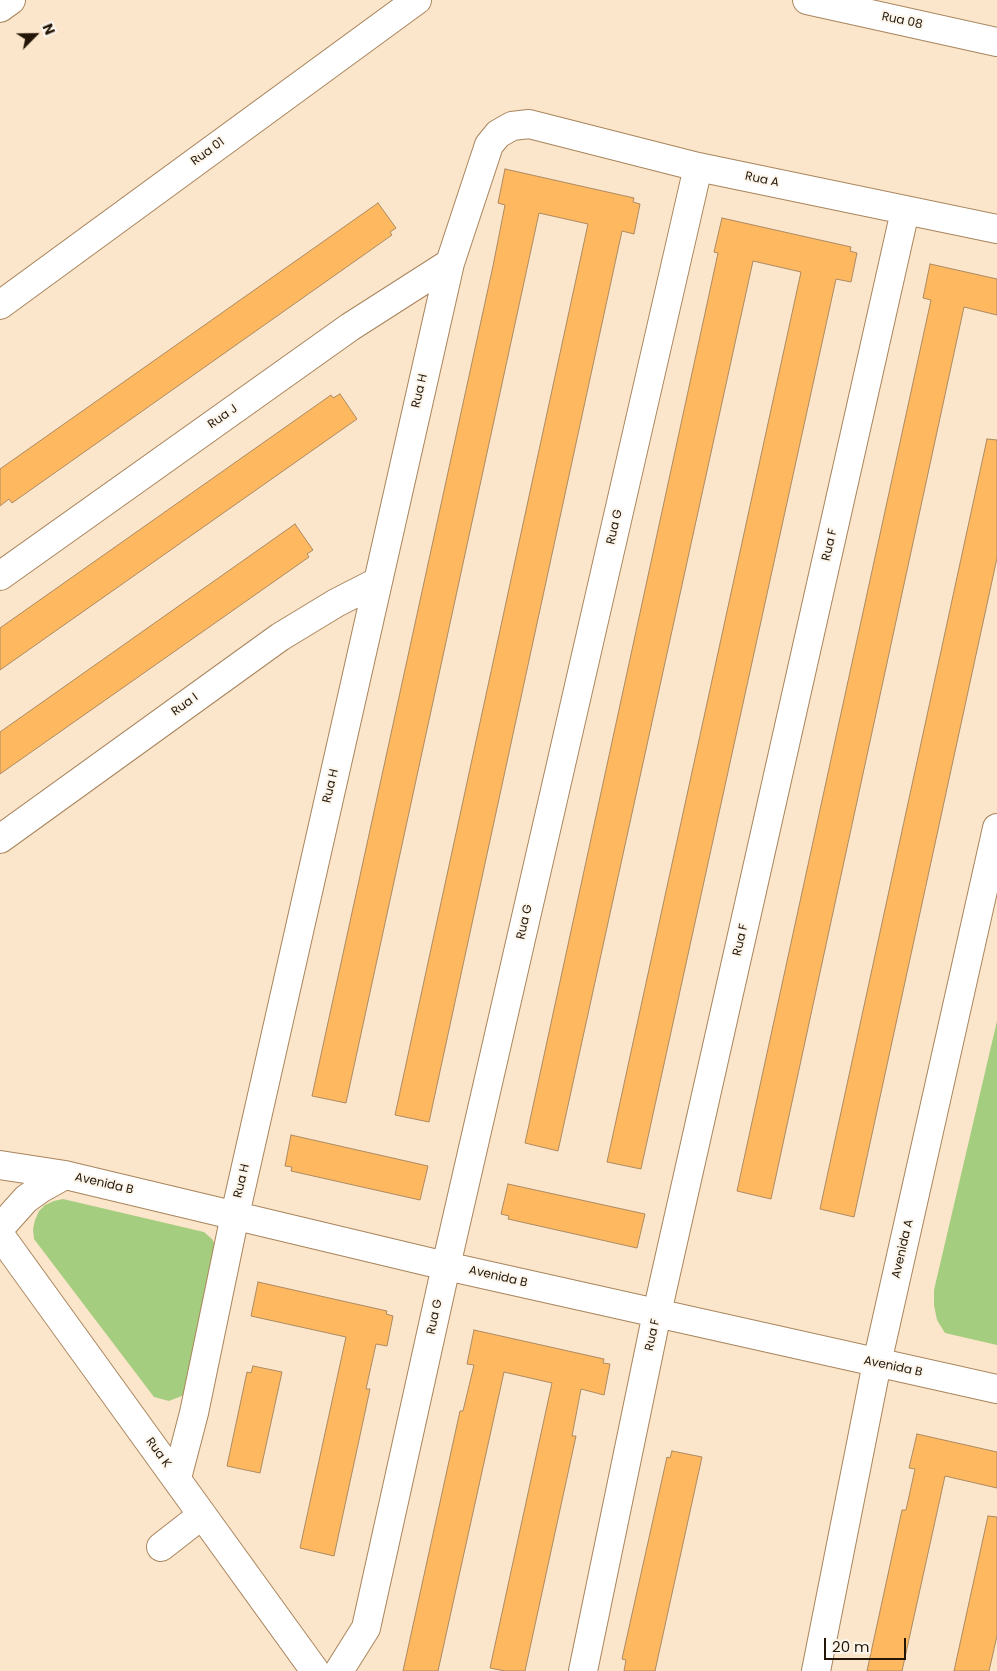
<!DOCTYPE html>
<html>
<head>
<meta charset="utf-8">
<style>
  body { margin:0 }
  #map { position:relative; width:997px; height:1671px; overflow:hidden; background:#fbe5cb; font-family:Poppins,sans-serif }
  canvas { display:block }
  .north { position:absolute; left:10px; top:10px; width:50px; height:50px; -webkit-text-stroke:4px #fcf5ec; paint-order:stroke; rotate:67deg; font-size:14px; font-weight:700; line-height:20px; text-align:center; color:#231606 }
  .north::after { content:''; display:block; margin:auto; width:18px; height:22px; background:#231606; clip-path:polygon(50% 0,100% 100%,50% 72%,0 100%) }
  .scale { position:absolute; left:824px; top:1638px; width:82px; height:22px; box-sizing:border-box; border:2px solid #231606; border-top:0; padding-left:6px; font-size:15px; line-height:18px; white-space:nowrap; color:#231606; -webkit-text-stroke:4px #fcf5ec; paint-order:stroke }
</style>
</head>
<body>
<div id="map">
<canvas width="997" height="1671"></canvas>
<div class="north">N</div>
<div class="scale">20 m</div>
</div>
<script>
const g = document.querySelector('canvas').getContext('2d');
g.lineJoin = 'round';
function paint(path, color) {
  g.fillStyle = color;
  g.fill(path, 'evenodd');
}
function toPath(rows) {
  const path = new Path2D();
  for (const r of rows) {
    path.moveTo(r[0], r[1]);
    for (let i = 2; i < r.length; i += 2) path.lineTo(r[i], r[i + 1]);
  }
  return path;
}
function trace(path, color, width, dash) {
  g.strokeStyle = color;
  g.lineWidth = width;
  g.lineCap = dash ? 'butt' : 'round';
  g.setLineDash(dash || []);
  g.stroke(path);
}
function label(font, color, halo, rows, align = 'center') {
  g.font = font + ' Poppins,sans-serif';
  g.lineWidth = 4;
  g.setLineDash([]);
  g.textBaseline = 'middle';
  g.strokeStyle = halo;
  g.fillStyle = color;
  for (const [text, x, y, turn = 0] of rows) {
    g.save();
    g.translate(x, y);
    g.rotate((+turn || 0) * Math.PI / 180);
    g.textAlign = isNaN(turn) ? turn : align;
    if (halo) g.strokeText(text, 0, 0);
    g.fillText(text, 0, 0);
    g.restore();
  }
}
const green = toPath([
  [997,1021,997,1345,945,1333,937,1320,934,1305,934,1290],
  [63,1199,204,1232,212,1239,217,1248,184,1395,169,1401,154,1397,34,1239,33,1229,35,1220,39,1211,45,1205,54,1201]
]);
const building = toPath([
  [505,169,634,198,633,202,640,204,634,234,622,231,429,1122,395,1115,588,224,539,213,346,1103,312,1096,493,266,505,205,498,203,505,169],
  [378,203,396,228,390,232,392,235,12,503,9,499,0,506,0,469,378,203],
  [722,218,851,247,850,251,857,253,851,282,836,279,641,1169,607,1162,801,272,753,261,558,1151,525,1143,707,304,718,253,714,252,722,218],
  [930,264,997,279,997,315,964,307,771,1199,737,1191,931,300,923,298,930,264],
  [340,394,357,419,0,670,0,628,331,395,333,398,340,394],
  [987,439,997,440,997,558,854,1217,820,1209,987,439],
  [295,524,313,550,307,554,309,557,0,774,0,732,295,524],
  [291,1135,428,1166,420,1200,291,1171,292,1167,285,1166,291,1135],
  [508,1184,645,1214,637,1248,508,1219,509,1216,501,1214,508,1184],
  [258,1282,387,1311,386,1314,393,1316,387,1346,376,1344,366,1389,370,1389,334,1556,300,1548,346,1337,251,1316,258,1282],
  [474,1330,604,1359,603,1363,610,1364,604,1395,581,1389,572,1436,576,1436,525,1671,505,1671,490,1668,552,1383,504,1372,438,1671,403,1671,460,1411,463,1411,474,1365,467,1364,474,1330],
  [253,1366,282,1372,260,1473,227,1466,247,1372,251,1373,253,1366],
  [917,1434,997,1452,997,1488,945,1476,902,1671,867,1671,902,1510,906,1510,915,1469,909,1468,917,1434],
  [672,1451,702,1457,664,1630,655,1671,624,1671,626,1660,622,1659,667,1457,670,1458,672,1451],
  [988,1516,997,1517,997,1636,989,1671,954,1671,988,1516]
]);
const minor = toPath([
  [807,0,997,42],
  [0,8,11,0],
  [0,305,417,0],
  [0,576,350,327,450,263],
  [0,839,280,637,336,603,377,582],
  [0,1165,65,1175,446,1266,997,1389],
  [0,1228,26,1199,40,1189,65,1175],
  [0,1235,315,1671],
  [177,1478,194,1413,235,1215,450,263,489,145,498,134,512,126,529,124,698,167,997,229],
  [161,1547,202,1515],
  [339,1671,366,1628,446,1266,698,167],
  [583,1671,657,1313,905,211],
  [816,1671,877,1363,997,828]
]);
const streetNames = [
  ["Rua 08",902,21,12],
  ["Rua 01",208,152,-36],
  ["Rua A",762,180,12],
  ["Rua H",420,391,-77],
  ["Rua J",223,417,-35],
  ["Rua G",615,527,-77],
  ["Rua F",830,545,-77],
  ["Rua I",185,705,-36],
  ["Rua H",331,786,-77],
  ["Rua G",525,922,-77],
  ["Rua F",741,940,-77],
  ["Rua H",242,1181,-77],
  ["Avenida B",104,1184,13],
  ["Avenida A",903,1249,-77],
  ["Avenida B",498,1277,13],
  ["Rua G",435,1317,-78],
  ["Rua F",653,1335,-78],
  ["Avenida B",893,1367,12],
  ["Rua K",158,1453,54]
];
paint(green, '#a5cd7f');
paint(building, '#fdb860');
trace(building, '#ad8a61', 1);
trace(minor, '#a8855c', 30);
trace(minor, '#fff', 28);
label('12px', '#231606', '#fcf5ec', streetNames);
</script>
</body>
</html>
